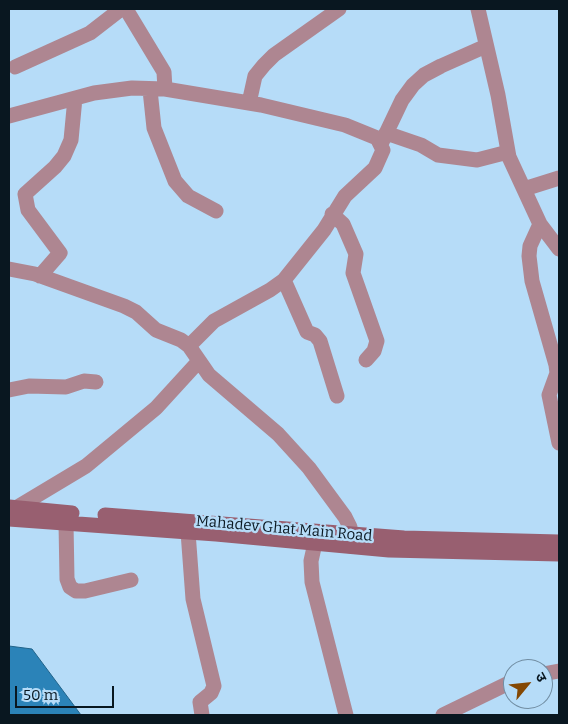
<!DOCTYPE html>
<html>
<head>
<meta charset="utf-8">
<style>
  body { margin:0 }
  #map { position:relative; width:568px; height:724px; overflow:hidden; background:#b6dcf8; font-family:Bitter,"Noto Sans Devanagari",serif }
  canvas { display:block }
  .frame { position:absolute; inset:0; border:10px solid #091720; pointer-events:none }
  .north { position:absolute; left:503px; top:659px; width:50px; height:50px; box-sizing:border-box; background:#b6dcf8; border:1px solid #718da2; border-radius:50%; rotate:62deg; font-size:14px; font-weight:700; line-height:20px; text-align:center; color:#091720 }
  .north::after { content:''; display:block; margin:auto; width:18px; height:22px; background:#844803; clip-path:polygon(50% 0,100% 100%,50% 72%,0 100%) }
  .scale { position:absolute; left:15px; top:686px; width:99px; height:22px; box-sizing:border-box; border:2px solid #091720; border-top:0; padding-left:6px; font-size:15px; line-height:18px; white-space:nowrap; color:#091720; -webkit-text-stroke:4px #b6dcf8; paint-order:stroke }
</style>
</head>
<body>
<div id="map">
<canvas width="568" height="724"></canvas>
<div class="frame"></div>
<div class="north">उ</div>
<div class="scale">50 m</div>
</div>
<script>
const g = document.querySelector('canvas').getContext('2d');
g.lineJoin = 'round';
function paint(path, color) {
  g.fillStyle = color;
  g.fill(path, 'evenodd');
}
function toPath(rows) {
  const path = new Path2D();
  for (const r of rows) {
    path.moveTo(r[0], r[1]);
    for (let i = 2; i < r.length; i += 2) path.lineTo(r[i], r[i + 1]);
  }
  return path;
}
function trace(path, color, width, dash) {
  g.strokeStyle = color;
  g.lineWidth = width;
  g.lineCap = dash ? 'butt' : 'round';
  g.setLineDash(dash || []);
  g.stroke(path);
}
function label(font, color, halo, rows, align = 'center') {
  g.font = font + ' Bitter,serif';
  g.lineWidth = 5;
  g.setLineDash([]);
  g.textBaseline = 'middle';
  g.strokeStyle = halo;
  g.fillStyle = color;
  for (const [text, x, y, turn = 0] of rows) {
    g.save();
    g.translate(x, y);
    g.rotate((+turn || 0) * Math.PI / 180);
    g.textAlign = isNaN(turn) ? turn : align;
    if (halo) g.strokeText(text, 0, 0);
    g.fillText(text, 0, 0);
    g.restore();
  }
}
const water = toPath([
  [9,646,32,649,81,715,9,715,9,646]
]);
const street = toPath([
  [478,9,498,95,509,157,540,224,559,249],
  [15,67,90,33,121,9],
  [165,89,261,105,345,125,377,138,383,150,375,168,345,196,324,230,284,280,270,290,214,321,189,346],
  [150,90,154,128,175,181,188,196,216,211],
  [249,103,255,76,264,65,274,55,339,9],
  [9,116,94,93,132,88,165,89,164,72,126,9],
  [386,133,421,145,438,155,477,160,508,152],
  [381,144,402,100,413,85,424,75,441,66,486,46],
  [524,189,559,178],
  [332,214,343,224,356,254,353,273,377,341,374,351,366,360],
  [540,224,530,246,529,256,532,281,556,365,557,373,549,395,559,443],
  [9,269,35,274,124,306,136,312,156,330,181,340,189,346,209,375,278,434,309,468,345,517,350,527,350,546],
  [40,276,60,253,28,210,25,194,55,167,64,156,71,140,75,98],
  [284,280,307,332,315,335,320,341,337,396],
  [9,390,29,386,66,387,84,381,96,382],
  [16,508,86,466,156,408,199,361],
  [66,523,67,579,70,587,76,591,85,591,131,580],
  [188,532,193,599,214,686,211,693,200,702,202,715],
  [315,543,311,561,312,582,346,715],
  [543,674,559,671],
  [443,715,513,681]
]);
const secondary = toPath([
  [9,507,72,513],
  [105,515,404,538,559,542],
  [9,519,216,534,389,550,559,554]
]);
const streetNames = [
  ["Mahadev Ghat Main Road",284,529,5]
];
paint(water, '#2b83b8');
trace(water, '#21638a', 1);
trace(street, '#ae8691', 15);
trace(secondary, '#985f70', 15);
label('15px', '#091720', '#b6dcf8', streetNames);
</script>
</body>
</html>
